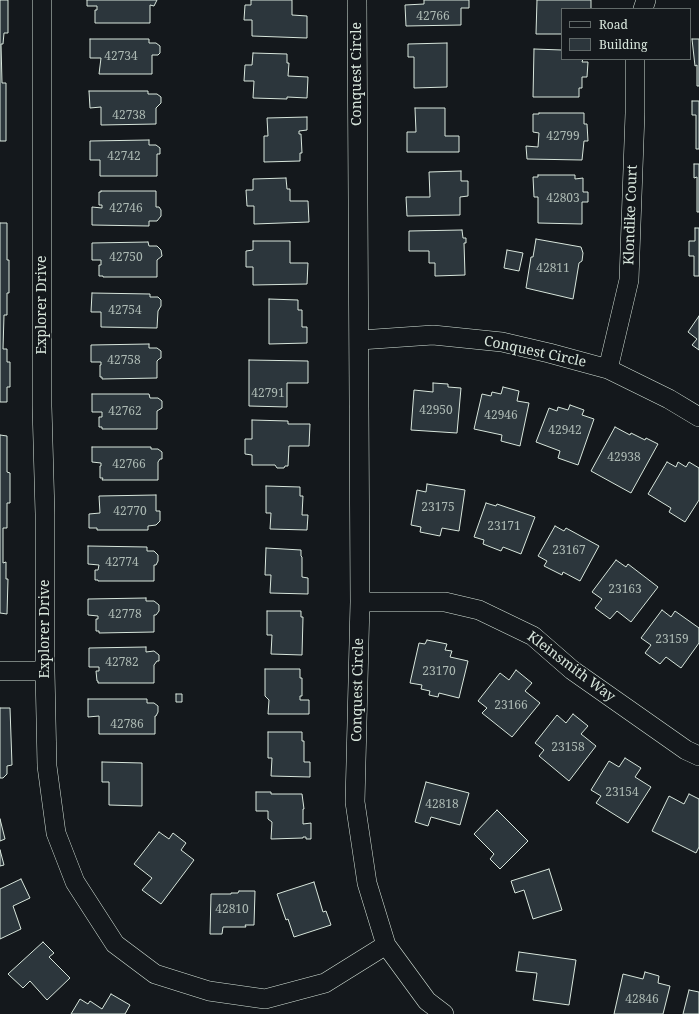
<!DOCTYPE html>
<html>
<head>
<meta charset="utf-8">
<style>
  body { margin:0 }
  #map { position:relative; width:699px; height:1014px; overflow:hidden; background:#14181c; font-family:"Noto Serif",serif }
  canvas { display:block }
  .legend { position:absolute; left:561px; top:8px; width:130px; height:52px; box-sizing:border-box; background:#14181c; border:1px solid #626a69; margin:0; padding:5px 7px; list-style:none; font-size:12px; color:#d8e6dc }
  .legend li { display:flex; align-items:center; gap:8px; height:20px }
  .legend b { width:20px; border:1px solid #626a69 }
</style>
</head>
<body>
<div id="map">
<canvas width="699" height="1014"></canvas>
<ul class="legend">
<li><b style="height:5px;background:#14181c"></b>Road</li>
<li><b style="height:11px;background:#2c363c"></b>Building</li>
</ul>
</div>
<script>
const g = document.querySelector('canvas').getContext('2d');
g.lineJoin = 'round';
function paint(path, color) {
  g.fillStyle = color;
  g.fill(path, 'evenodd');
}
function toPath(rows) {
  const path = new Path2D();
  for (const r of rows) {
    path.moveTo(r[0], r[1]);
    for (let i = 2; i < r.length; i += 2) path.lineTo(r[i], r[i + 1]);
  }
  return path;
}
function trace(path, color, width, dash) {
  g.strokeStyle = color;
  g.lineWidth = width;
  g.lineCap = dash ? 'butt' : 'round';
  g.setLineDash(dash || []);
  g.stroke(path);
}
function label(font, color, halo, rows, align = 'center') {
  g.font = font + ' "Noto Serif",serif';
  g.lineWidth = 3;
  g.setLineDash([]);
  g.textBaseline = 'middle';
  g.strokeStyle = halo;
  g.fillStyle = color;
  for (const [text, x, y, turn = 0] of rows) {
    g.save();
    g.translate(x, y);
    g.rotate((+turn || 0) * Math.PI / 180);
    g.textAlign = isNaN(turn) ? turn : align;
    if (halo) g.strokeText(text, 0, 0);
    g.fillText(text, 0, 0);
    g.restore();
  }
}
const building = toPath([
  [0,0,8,0,8,33,4,33,3,44,1,44,2,83,6,83,6,141,0,141,0,0],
  [87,0,157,0,154,6,150,5,150,23,95,23,95,10,97,10,97,6,87,6,87,0],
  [251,0,292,0,292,15,307,16,307,38,252,36,252,20,244,20,245,5,251,5,251,0],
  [424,0,469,0,469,8,461,8,461,25,406,26,405,5,424,4,424,0],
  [537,0,591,0,591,9,562,9,562,34,536,34,537,0],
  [90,39,149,39,149,43,156,43,160,46,160,53,158,55,152,55,152,74,99,74,101,58,90,58,90,39],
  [692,39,699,39,699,86,697,86,697,65,695,66,692,39],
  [447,43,447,87,414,88,414,57,408,57,408,44,447,43],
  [534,49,562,50,562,59,583,59,582,62,588,62,587,77,582,77,582,88,579,88,579,97,533,97,534,49],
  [253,53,287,54,287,63,289,63,288,76,308,77,307,98,287,97,287,99,253,98,254,81,244,81,245,65,252,65,253,53],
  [89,91,148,91,148,94,157,94,161,97,161,103,156,108,156,124,101,125,101,107,90,108,89,91],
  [692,101,699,101,699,149,696,149,696,115,692,115,692,101],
  [415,108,445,108,445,136,459,136,459,152,407,152,407,132,416,132,415,108],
  [539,113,584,113,584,124,587,124,588,141,584,141,582,160,527,159,526,146,538,147,539,133,533,132,533,114,539,114,539,113],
  [307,117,307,130,299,131,299,134,301,134,302,153,300,153,300,161,264,162,264,136,268,136,267,118,307,117],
  [149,140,149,145,156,145,160,148,160,154,157,154,157,176,100,176,100,160,90,160,90,141,149,140],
  [694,164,699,164,699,212,697,212,697,177,694,178,694,164],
  [461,171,461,181,468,181,468,196,460,197,460,215,407,216,406,197,430,197,429,172,461,171],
  [538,175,575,175,575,179,583,178,583,192,588,192,588,202,582,202,582,224,538,223,538,197,534,197,533,177,538,177,538,175],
  [286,178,287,189,290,189,290,201,308,201,309,222,254,224,254,206,247,206,246,190,253,190,253,179,286,178],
  [101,191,156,191,156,207,159,207,161,210,161,216,157,221,149,221,149,226,92,225,92,207,102,208,102,205,99,205,99,192,101,192,101,191],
  [0,223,7,223,7,260,9,260,9,293,7,293,7,315,4,315,3,349,7,349,7,362,10,362,10,387,7,387,7,402,0,402,0,223],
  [695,228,699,228,699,276,694,276,694,256,689,256,689,241,695,241,695,228],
  [462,230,463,238,466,238,466,243,464,243,465,275,435,276,435,263,429,263,429,251,409,251,409,231,462,230],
  [536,239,581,247,583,253,582,261,579,263,573,299,526,288,531,257,533,257,536,239],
  [253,241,290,241,290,263,308,263,307,284,253,285,253,267,246,267,246,251,253,250,253,241],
  [148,242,149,246,157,246,161,250,162,256,157,260,157,277,103,277,103,276,99,276,99,265,101,265,101,260,92,260,92,243,148,242],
  [507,250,523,253,519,271,504,268,507,250],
  [92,293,150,294,150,297,158,297,161,300,161,306,158,311,157,328,101,327,101,312,91,312,92,293],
  [269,299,298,300,298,310,302,310,302,327,307,327,307,343,269,344,269,299],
  [699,316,699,350,692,345,697,339,688,332,699,316],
  [149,344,149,348,157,348,161,351,161,358,159,359,157,361,157,378,102,379,102,377,100,377,100,365,101,365,101,362,91,362,91,345,149,344],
  [249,360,308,361,308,383,287,383,287,407,249,406,249,360],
  [433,383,448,384,448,387,461,388,457,433,411,430,414,390,433,392,433,383],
  [503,387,519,391,517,401,529,403,520,446,501,441,502,435,474,429,482,394,491,396,492,392,501,394,503,387],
  [92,394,149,394,150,398,158,398,162,401,162,408,157,411,157,429,102,429,102,427,99,427,99,417,102,417,102,412,92,412,92,394],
  [570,405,584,410,582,415,594,419,578,465,558,458,560,451,536,442,549,408,557,411,558,407,568,410,570,405],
  [252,420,288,421,288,424,310,424,309,446,289,446,288,466,285,466,284,468,277,468,275,465,252,465,252,455,245,454,245,439,252,439,252,420],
  [615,427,630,435,631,433,645,440,646,438,658,444,631,493,591,471,615,427],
  [0,435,7,436,7,472,10,473,10,503,7,503,7,528,3,528,3,563,6,562,6,579,8,579,7,614,0,613,0,435],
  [92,447,151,447,151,449,158,449,162,452,162,459,160,459,158,462,158,480,102,480,103,478,100,478,100,466,101,466,101,463,92,462,92,447],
  [667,462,676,467,678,462,686,467,689,462,699,468,699,500,685,522,669,512,671,508,648,494,667,462],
  [427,484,465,490,459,531,442,528,440,536,420,532,421,527,411,525,417,490,426,492,427,484],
  [266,486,300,487,300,496,303,496,302,515,308,515,307,530,270,529,271,513,266,513,266,486],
  [156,495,156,511,160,511,160,521,156,525,148,526,148,530,97,530,97,528,89,528,89,514,100,513,99,496,156,495],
  [486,503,496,506,497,504,535,517,521,554,503,547,501,551,483,544,484,540,474,537,486,503],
  [555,526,564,531,566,528,599,546,580,581,563,572,562,575,544,566,547,561,538,556,555,526],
  [88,546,147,547,147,551,154,551,158,555,158,561,156,565,154,565,154,581,98,581,98,580,95,580,95,570,98,570,99,565,88,564,88,546],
  [266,548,301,550,301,556,302,557,302,577,308,578,308,594,270,593,271,575,265,575,266,548],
  [616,560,626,567,628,564,658,587,631,622,617,611,610,619,595,608,602,599,592,592,616,560],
  [146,598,146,601,154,601,159,605,159,611,156,615,154,615,154,632,99,633,99,631,96,631,96,619,98,619,98,616,88,615,88,599,146,598],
  [662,610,671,617,675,611,699,628,699,643,681,668,666,657,660,664,645,653,651,645,641,638,662,610],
  [267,611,301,611,301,617,303,617,302,655,271,654,272,635,267,635,267,611],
  [427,640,447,644,445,650,452,651,450,657,468,661,459,698,439,693,438,697,429,695,430,691,421,689,422,685,410,683,419,643,425,644,427,640],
  [146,647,146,652,154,651,159,655,159,661,157,661,154,665,154,683,98,683,98,681,97,681,96,671,99,671,99,667,89,667,89,648,146,647],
  [265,669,300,669,300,678,302,678,302,696,300,696,300,700,309,700,309,714,268,714,269,700,265,696,265,669],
  [516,670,532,683,525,691,540,703,512,737,482,713,487,708,478,701,500,673,509,680,516,670],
  [176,694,182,694,182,702,176,702,176,694],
  [88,699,147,699,147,703,154,703,158,706,158,712,156,716,155,716,155,734,99,734,99,716,88,717,88,699],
  [0,708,10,708,12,765,7,766,7,774,3,778,0,778,0,708],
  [573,714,588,726,581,734,596,746,569,781,539,756,544,750,535,743,557,715,566,723,573,714],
  [268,732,302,732,302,741,304,741,304,762,310,762,310,777,271,776,272,758,268,758,268,732],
  [625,758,641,768,635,777,651,787,628,823,596,803,601,796,591,790,609,761,619,767,625,758],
  [102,762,142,763,142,806,109,805,109,782,102,782,102,762],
  [426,782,469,793,460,825,431,817,428,826,415,822,426,782],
  [256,792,271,792,271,794,302,794,304,809,303,809,303,824,311,823,311,839,306,839,306,837,303,837,303,838,271,839,272,822,268,819,268,811,256,811,256,792],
  [689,794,699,799,699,847,696,853,652,831,669,796,684,804,689,794],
  [497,810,528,841,500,869,490,859,494,854,474,834,497,810],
  [0,819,5,839,0,841,0,819],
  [159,832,169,839,173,833,186,843,181,850,194,860,161,904,142,890,152,878,134,864,159,832],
  [0,850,4,865,0,866,0,850],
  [549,869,562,910,533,919,524,890,515,893,511,881,549,869],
  [21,879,30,898,13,906,21,929,0,939,0,889,21,879],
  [314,882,323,912,326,911,331,925,294,937,288,919,286,920,277,894,314,882],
  [239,891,255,891,254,925,245,925,246,927,223,927,222,934,210,934,211,894,231,894,231,893,238,893,239,891],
  [43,942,54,953,49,957,70,978,47,1000,30,981,23,988,8,974,43,942],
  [519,952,576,960,569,1005,533,1000,537,973,516,971,519,952],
  [645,972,659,976,658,983,670,986,663,1014,614,1014,623,974,643,979,645,972],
  [689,990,699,992,699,1014,683,1014,689,990],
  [111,994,130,1005,125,1014,71,1014,80,999,88,1004,90,1001,102,1009,111,994]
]);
const minor = toPath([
  [42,0,42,406,45,514,45,671,47,766,56,833,75,882,115,944,155,974,209,991,265,999,325,983,386,945],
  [357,0,360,602,355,802,367,883,386,945,427,1001,444,1014],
  [643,9,646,0],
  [360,340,433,335,502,342,549,353,608,369,669,399,699,417],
  [608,369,629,280,635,113,635,59],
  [360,602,445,602,479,610,533,636,572,670,686,750,699,756],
  [0,671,45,671]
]);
const numberNames = [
  ["42766",433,17],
  ["42734",121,57],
  ["42738",129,116],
  ["42799",563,137],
  ["42742",124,157],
  ["42803",563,199],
  ["42746",126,209],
  ["42750",126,258],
  ["42811",553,269],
  ["42754",125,311],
  ["42758",124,361],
  ["42791",268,394],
  ["42950",436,411],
  ["42762",125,412],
  ["42946",501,416],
  ["42942",565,431],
  ["42938",624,458],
  ["42766",129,465],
  ["23175",438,508],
  ["42770",130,512],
  ["23171",504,527],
  ["23167",569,551],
  ["42774",122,563],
  ["23163",625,590],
  ["42778",125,615],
  ["23159",672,640],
  ["42782",122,663],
  ["23170",439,672],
  ["23166",511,706],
  ["42786",127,725],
  ["23158",568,748],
  ["23154",622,793],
  ["42818",442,805],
  ["42810",232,910],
  ["42846",642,1000]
];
const streetNames = [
  ["Conquest Circle",357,74,-90],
  ["Klondike Court",631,215,-88],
  ["Explorer Drive",42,305,-90],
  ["Conquest Circle",535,352,12],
  ["Explorer Drive",45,629,-90],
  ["Kleinsmith Way",571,667,37],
  ["Conquest Circle",358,690,-89]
];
paint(building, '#2c363c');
trace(building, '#d8e6dc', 1);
trace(minor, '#d8e6dc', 20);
trace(minor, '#14181c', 19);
label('12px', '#adbab4', null, numberNames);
label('14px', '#d8e6dc', '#14181c', streetNames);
</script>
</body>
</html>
